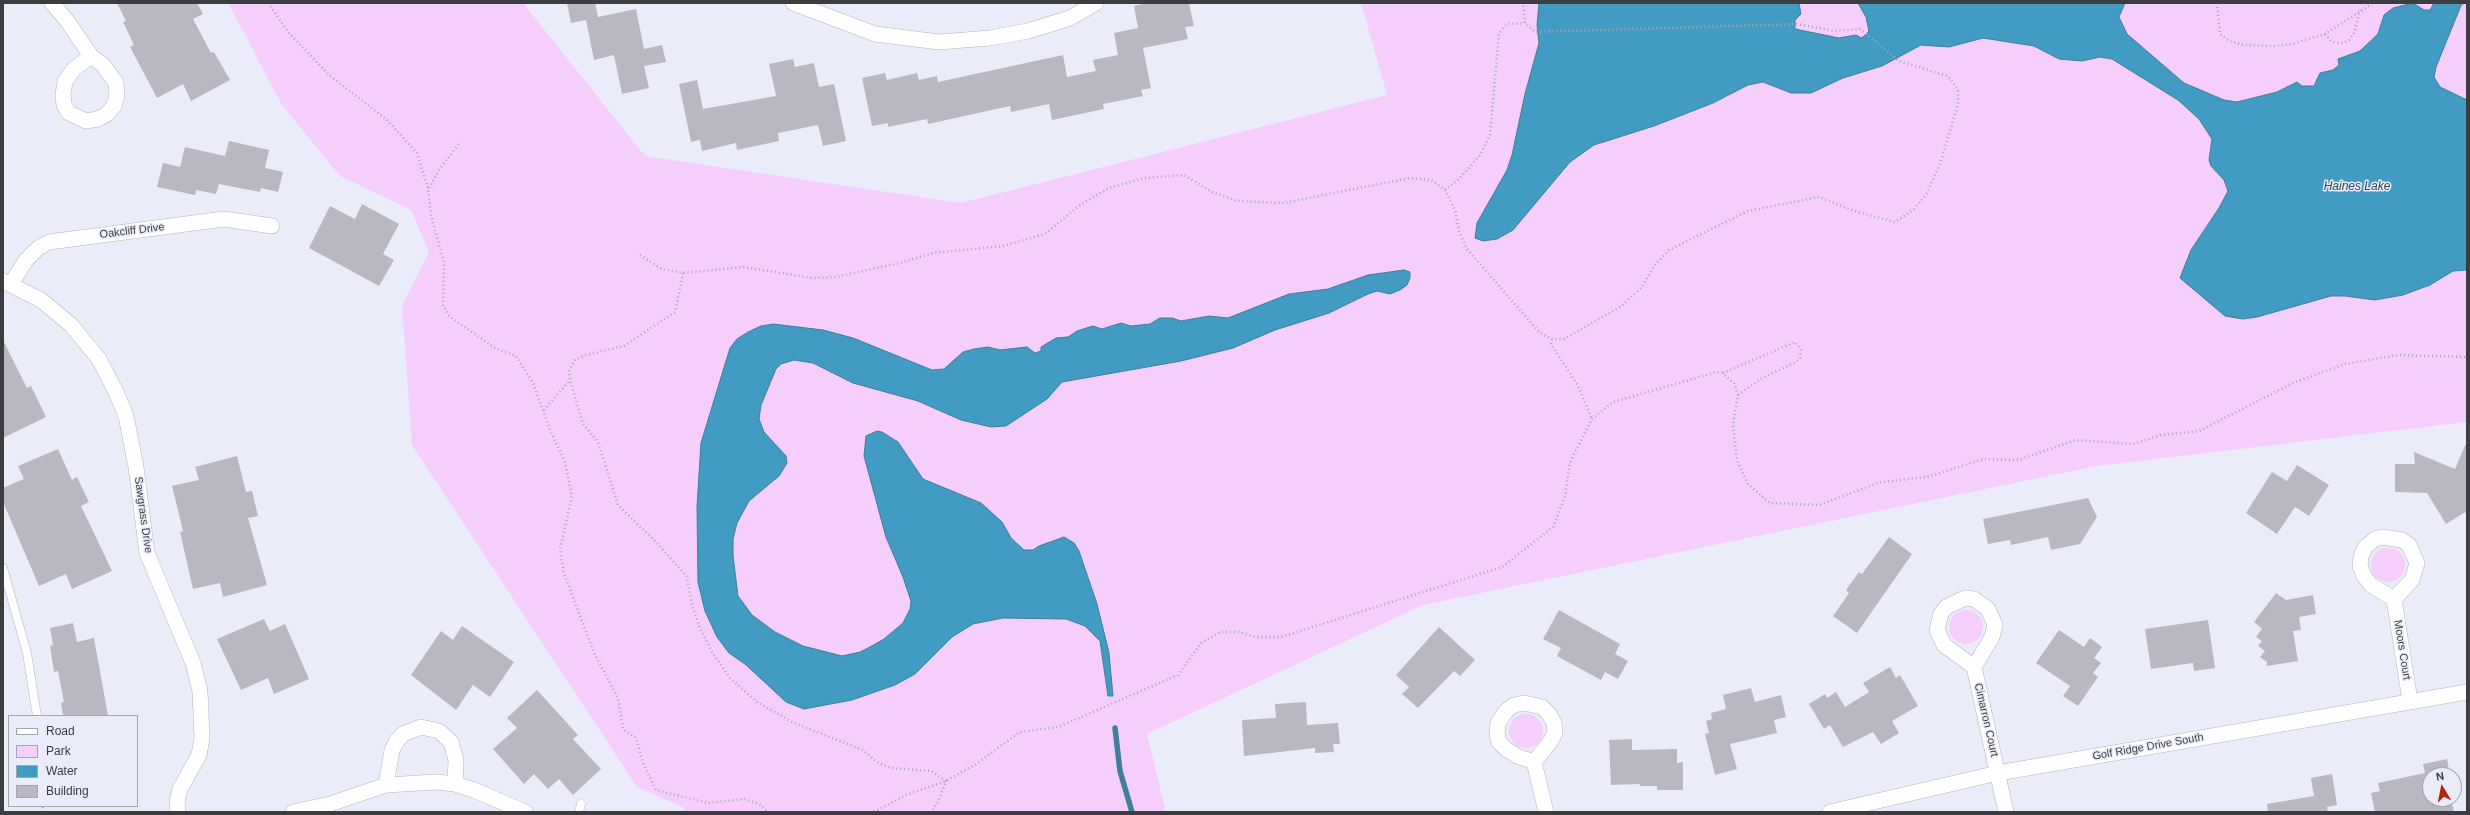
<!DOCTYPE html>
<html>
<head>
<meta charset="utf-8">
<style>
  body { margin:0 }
  #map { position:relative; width:2470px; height:815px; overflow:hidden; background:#eaedf9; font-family:Helvetica,sans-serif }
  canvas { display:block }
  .frame { position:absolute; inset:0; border:4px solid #3c3d41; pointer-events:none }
  .legend { position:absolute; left:8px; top:715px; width:130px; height:92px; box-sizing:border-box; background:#eaedf9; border:1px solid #a4a7af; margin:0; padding:5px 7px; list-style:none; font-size:12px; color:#3c3d41 }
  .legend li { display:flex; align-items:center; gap:8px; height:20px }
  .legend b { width:20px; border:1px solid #a4a7af }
  .north { position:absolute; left:2422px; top:767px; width:40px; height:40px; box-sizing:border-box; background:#eaedf9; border:1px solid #a4a7af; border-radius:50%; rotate:350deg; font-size:11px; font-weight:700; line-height:16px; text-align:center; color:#3c3d41 }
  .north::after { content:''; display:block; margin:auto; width:14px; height:18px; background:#b3260c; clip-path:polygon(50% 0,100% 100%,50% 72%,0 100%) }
</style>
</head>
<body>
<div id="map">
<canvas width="2470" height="815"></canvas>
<div class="frame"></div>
<ul class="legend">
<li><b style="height:5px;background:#fff"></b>Road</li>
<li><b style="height:11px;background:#f6cefb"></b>Park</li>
<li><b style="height:11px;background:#419bc3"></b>Water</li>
<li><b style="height:11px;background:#bab7c2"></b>Building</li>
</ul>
<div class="north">N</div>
</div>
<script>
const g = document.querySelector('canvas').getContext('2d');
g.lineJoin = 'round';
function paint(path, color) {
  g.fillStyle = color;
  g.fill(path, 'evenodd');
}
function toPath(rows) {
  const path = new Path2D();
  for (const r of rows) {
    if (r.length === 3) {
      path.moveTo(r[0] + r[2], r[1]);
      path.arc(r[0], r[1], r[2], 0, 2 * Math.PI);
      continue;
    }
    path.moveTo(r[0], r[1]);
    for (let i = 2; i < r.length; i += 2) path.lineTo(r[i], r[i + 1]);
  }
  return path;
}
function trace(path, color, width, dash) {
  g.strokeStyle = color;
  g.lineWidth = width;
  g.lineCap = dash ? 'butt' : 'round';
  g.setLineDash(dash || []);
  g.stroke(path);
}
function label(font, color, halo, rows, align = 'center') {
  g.font = font + ' Helvetica,sans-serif';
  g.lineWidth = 3;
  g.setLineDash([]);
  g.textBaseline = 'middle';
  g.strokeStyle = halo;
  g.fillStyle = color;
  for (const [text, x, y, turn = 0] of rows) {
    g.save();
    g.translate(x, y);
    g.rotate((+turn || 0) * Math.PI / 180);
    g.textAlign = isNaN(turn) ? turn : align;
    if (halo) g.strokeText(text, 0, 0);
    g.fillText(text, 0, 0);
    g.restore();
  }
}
const green = toPath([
  [228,3,523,3,645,156,961,203,1387,95,1361,3,2467,3,2467,422,2097,466,1423,605,1147,734,1165,808,1163,812,685,812,682,807,637,787,412,445,402,306,429,252,411,210,340,176,282,105],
  [2388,565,17],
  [1966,627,17],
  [1526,731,17]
]);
const water = toPath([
  [1539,3,1799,3,1801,14,1795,20,1795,29,1839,38,1856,35,1862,38,1869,31,1866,17,1858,3,2125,3,2119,17,2127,34,2184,83,2224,100,2237,102,2277,92,2297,82,2302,86,2314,86,2320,73,2333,70,2339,65,2338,59,2360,51,2378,34,2384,15,2393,8,2413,3,2424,10,2430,10,2434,3,2462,3,2436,67,2434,77,2440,87,2467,100,2467,270,2453,271,2430,285,2403,295,2375,300,2345,296,2331,296,2257,317,2243,319,2225,316,2180,278,2191,250,2219,208,2228,191,2224,180,2211,166,2209,160,2212,139,2199,119,2178,100,2112,59,2100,57,2082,61,2059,59,2034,46,1983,38,1949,47,1921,45,1882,66,1843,78,1811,93,1791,93,1763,82,1748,85,1713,103,1654,126,1594,145,1570,162,1513,230,1497,239,1483,241,1475,238,1477,223,1507,170,1512,155,1525,94,1539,43,1537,25,1539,3],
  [1404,270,1410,272,1410,278,1407,285,1400,290,1390,294,1377,291,1368,294,1329,313,1275,330,1233,348,1181,361,1062,382,1047,399,1006,426,991,427,961,420,918,401,853,383,813,363,794,360,781,364,776,369,761,405,759,419,764,432,786,456,787,463,779,476,749,501,737,523,733,539,733,556,738,596,752,615,775,632,803,646,842,656,860,652,868,648,884,639,903,623,910,609,911,601,903,577,886,537,864,456,866,436,877,431,882,432,898,442,923,479,981,503,1002,522,1011,538,1024,550,1033,550,1039,546,1064,537,1074,543,1079,551,1097,604,1109,653,1113,696,1108,696,1100,641,1085,626,1066,619,1003,618,973,624,952,637,915,674,895,685,852,700,804,709,786,702,745,664,729,653,717,637,705,611,698,582,697,507,701,443,730,348,737,339,748,332,761,326,773,324,823,330,853,338,932,370,944,369,963,352,974,349,988,347,1000,350,1027,347,1035,353,1041,351,1041,347,1056,338,1068,337,1077,331,1093,326,1102,329,1121,323,1131,326,1150,324,1160,318,1172,318,1181,321,1209,316,1228,318,1289,294,1328,289,1368,275,1404,270]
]);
const stream = toPath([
  [1115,728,1120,771,1132,812]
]);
const building = toPath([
  [117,3,197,3,203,14,193,19,211,53,214,52,230,80,191,101,183,84,157,98,130,47,134,45,123,22,126,21],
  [567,3,595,3,598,17,636,9,644,49,662,45,666,62,644,66,649,88,622,94,614,55,594,60,586,20,571,23],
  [1147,3,1189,3,1194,26,1185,27,1188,39,1143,48,1151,88,1141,90,1143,96,1103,104,1104,109,1052,120,1049,104,1011,112,1010,106,928,124,927,119,888,127,888,123,872,126,862,78,885,73,887,80,917,73,919,80,937,76,938,82,1063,55,1067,77,1096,71,1093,60,1118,55,1114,33,1138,28,1134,6],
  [793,59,795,67,814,63,819,87,834,84,846,141,823,146,818,125,778,133,779,141,737,150,736,143,702,151,700,140,691,142,679,84,697,80,703,109,776,96,769,64],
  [229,141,269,150,265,168,283,172,278,192,261,188,260,192,219,184,216,194,196,190,195,195,157,187,163,163,180,167,185,147,225,156],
  [362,204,399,224,383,254,394,260,379,286,309,248,330,206,355,219],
  [3,340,27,388,31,386,46,417,3,438],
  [2467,441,2467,511,2446,524,2427,493,2395,492,2395,464,2415,464,2414,452,2455,469],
  [58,449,72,480,77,477,89,502,81,506,112,571,72,589,66,574,39,586,3,502,3,488,24,479,18,466],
  [237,456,246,492,252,491,258,516,248,518,267,585,223,597,220,583,193,589,180,532,183,531,172,486,199,480,195,467],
  [2297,465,2329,485,2309,516,2295,507,2277,534,2246,513,2272,472,2287,481],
  [2088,498,2097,517,2080,544,2051,550,2048,537,2011,545,2010,540,1988,544,1983,519],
  [1889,537,1912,554,1857,633,1833,616,1849,593,1846,590,1859,572,1862,574],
  [2276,593,2286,600,2313,595,2316,614,2299,617,2301,630,2293,631,2298,661,2267,666,2267,662,2260,657,2265,651,2258,646,2262,641,2256,637,2262,629,2254,622],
  [1559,610,1620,644,1615,654,1628,661,1618,679,1605,672,1601,680,1557,656,1561,648,1543,639],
  [264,619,270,631,285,624,309,679,274,694,268,678,241,690,217,639],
  [2208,620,2215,668,2194,671,2193,663,2151,669,2145,629],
  [73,623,77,642,94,638,108,716,63,716,61,703,64,702,58,671,54,672,50,646,53,645,50,628],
  [462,626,514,662,490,697,473,685,456,710,411,675,441,631,453,640],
  [1439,627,1475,660,1460,676,1454,671,1418,708,1402,694,1409,687,1396,675],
  [2059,630,2084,647,2090,638,2102,647,2094,658,2101,663,2093,673,2098,677,2078,706,2063,696,2070,686,2036,663],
  [1890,667,1896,678,1900,675,1918,706,1892,721,1899,733,1881,744,1873,732,1843,747,1830,725,1824,729,1809,704,1825,694,1827,698,1836,692,1845,707,1869,692,1863,683],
  [1751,688,1755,702,1781,695,1786,717,1774,720,1777,733,1730,744,1737,769,1715,775,1705,734,1709,733,1706,721,1712,719,1711,713,1726,709,1723,695],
  [537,690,578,735,573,739,601,769,573,795,559,779,548,789,534,774,524,784,493,749,517,728,507,718],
  [1306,702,1307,725,1338,723,1340,744,1333,744,1334,752,1315,753,1315,748,1244,756,1242,720,1276,718,1275,704],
  [1632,739,1632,750,1677,749,1677,763,1683,762,1683,790,1657,790,1657,786,1640,786,1640,784,1611,785,1609,740],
  [2447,759,2450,775,2430,775,2430,799,2451,799,2454,812,2375,812,2371,793,2380,791,2378,783,2425,773,2423,764],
  [2332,774,2337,805,2327,807,2328,812,2268,812,2267,804,2314,796,2311,778]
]);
const path = toPath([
  [268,3,289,33,329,75,387,120,417,153,428,188,431,216,444,262,443,306,450,317,495,348,516,356,533,383,550,430,565,462,572,496,560,550,564,573,594,653,618,698,623,729,636,738,643,763,656,790,708,803,745,799,761,805,768,812],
  [2217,3,2220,34,2229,41,2244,45,2274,46,2292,44,2325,34,2373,3],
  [2459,3,2467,7],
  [2325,34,2332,42,2342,43,2349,40,2354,33,2360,10],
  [429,188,439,170,460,142],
  [1445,190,1459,179,1480,155,1490,135,1499,33,1507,24,1525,23],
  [640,255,662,269,683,273,744,267,813,278,835,277,900,263,933,253,1003,246,1045,234,1080,205,1109,188,1144,178,1184,175,1212,192,1237,201,1283,203,1410,178,1431,180,1445,190,1455,210,1459,231,1467,249,1540,333,1552,339,1564,339,1620,307,1641,288,1654,266,1669,250,1748,211,1819,197,1854,211,1895,222,1913,210,1926,195,1940,164,1958,104,1958,90,1948,76,1899,61,1860,29,1834,31,1797,24,1535,32,1525,23,1523,3],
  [683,273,675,312,624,346,586,355,575,360,569,370,570,380,583,424,598,442,618,505,658,544,687,577,692,605,700,628,712,652,730,678,757,702,794,723,863,750,877,762,891,768,931,771,946,781,938,802,931,812],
  [1552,339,1551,344,1577,384,1592,419],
  [1723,373,1795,342,1801,349,1800,358,1794,363,1762,378,1738,395],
  [544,410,570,380],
  [42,812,43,806],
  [874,812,906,795,946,781,976,764,1020,732,1058,727,1178,675,1202,642,1221,632,1239,632,1256,637,1281,637,1502,567,1553,527,1565,496,1570,462,1592,419,1613,402,1717,372,1722,373,1734,383,1738,395,1733,425,1737,460,1748,484,1770,503,1819,505,1881,482,1927,477,1984,459,2018,460,2076,440,2133,444,2161,435,2199,431,2293,383,2345,364,2398,355,2467,357]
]);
const service = toPath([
  [3,568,27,653,37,716],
  [579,812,581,804]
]);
const minor = toPath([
  [52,3,68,22,91,56,103,65,116,83,117,95,114,106,107,114,98,119,86,121,69,113,64,105,63,95,65,81,74,69,91,56],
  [793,3,875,34,939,42,990,38,1028,31,1070,18,1096,3],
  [3,281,41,300,71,325,99,359,116,392,126,416,136,467,147,553,193,663,200,691,202,738,199,755,180,789,177,801,178,812],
  [11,284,26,260,38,248,49,242,224,219,272,226],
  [2394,599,2371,585,2364,576,2360,566,2361,557,2365,547,2375,539,2382,537,2402,540,2409,545,2417,563,2412,580,2394,599,2410,701],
  [1974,667,1944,645,1937,630,1941,614,1946,607,1965,598,1974,599,1988,609,1995,625,1992,637,1974,667,2006,812],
  [1524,703,1542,707,1549,714,1554,723,1555,733,1550,742,1534,762,1517,756,1506,749,1499,742,1497,733,1498,723,1506,711,1514,705,1524,703],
  [1534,762,1546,812],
  [386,785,392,750,397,741,403,734,421,727,439,731,451,742,456,760,455,784],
  [293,812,330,804,386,785,436,782,455,784,474,790,525,812],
  [1830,812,1998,773,2467,692]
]);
const streetNames = [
  ["Oakcliff Drive",132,231,-7],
  ["Sawgrass Drive",143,515,82],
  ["Moors Court",2402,650,81],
  ["Cimarron Court",1986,720,77],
  ["Golf Ridge Drive South",2148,747,-10]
];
const waterNames = [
  ["Haines Lake",2357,187]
];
paint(green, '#f6cefb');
paint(water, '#419bc3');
trace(water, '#407f9c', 1);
trace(stream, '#407f9c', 5.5);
paint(building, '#bab7c2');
trace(service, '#b2b5c0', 9);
trace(minor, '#b2b5c0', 16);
trace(path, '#a6a8b1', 2.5, [1, 3]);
trace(service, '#fff', 8);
trace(minor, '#fff', 15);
label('11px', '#3c3d41', '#eaedf9', streetNames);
label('italic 12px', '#234a5b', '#eaedf9', waterNames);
</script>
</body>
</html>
